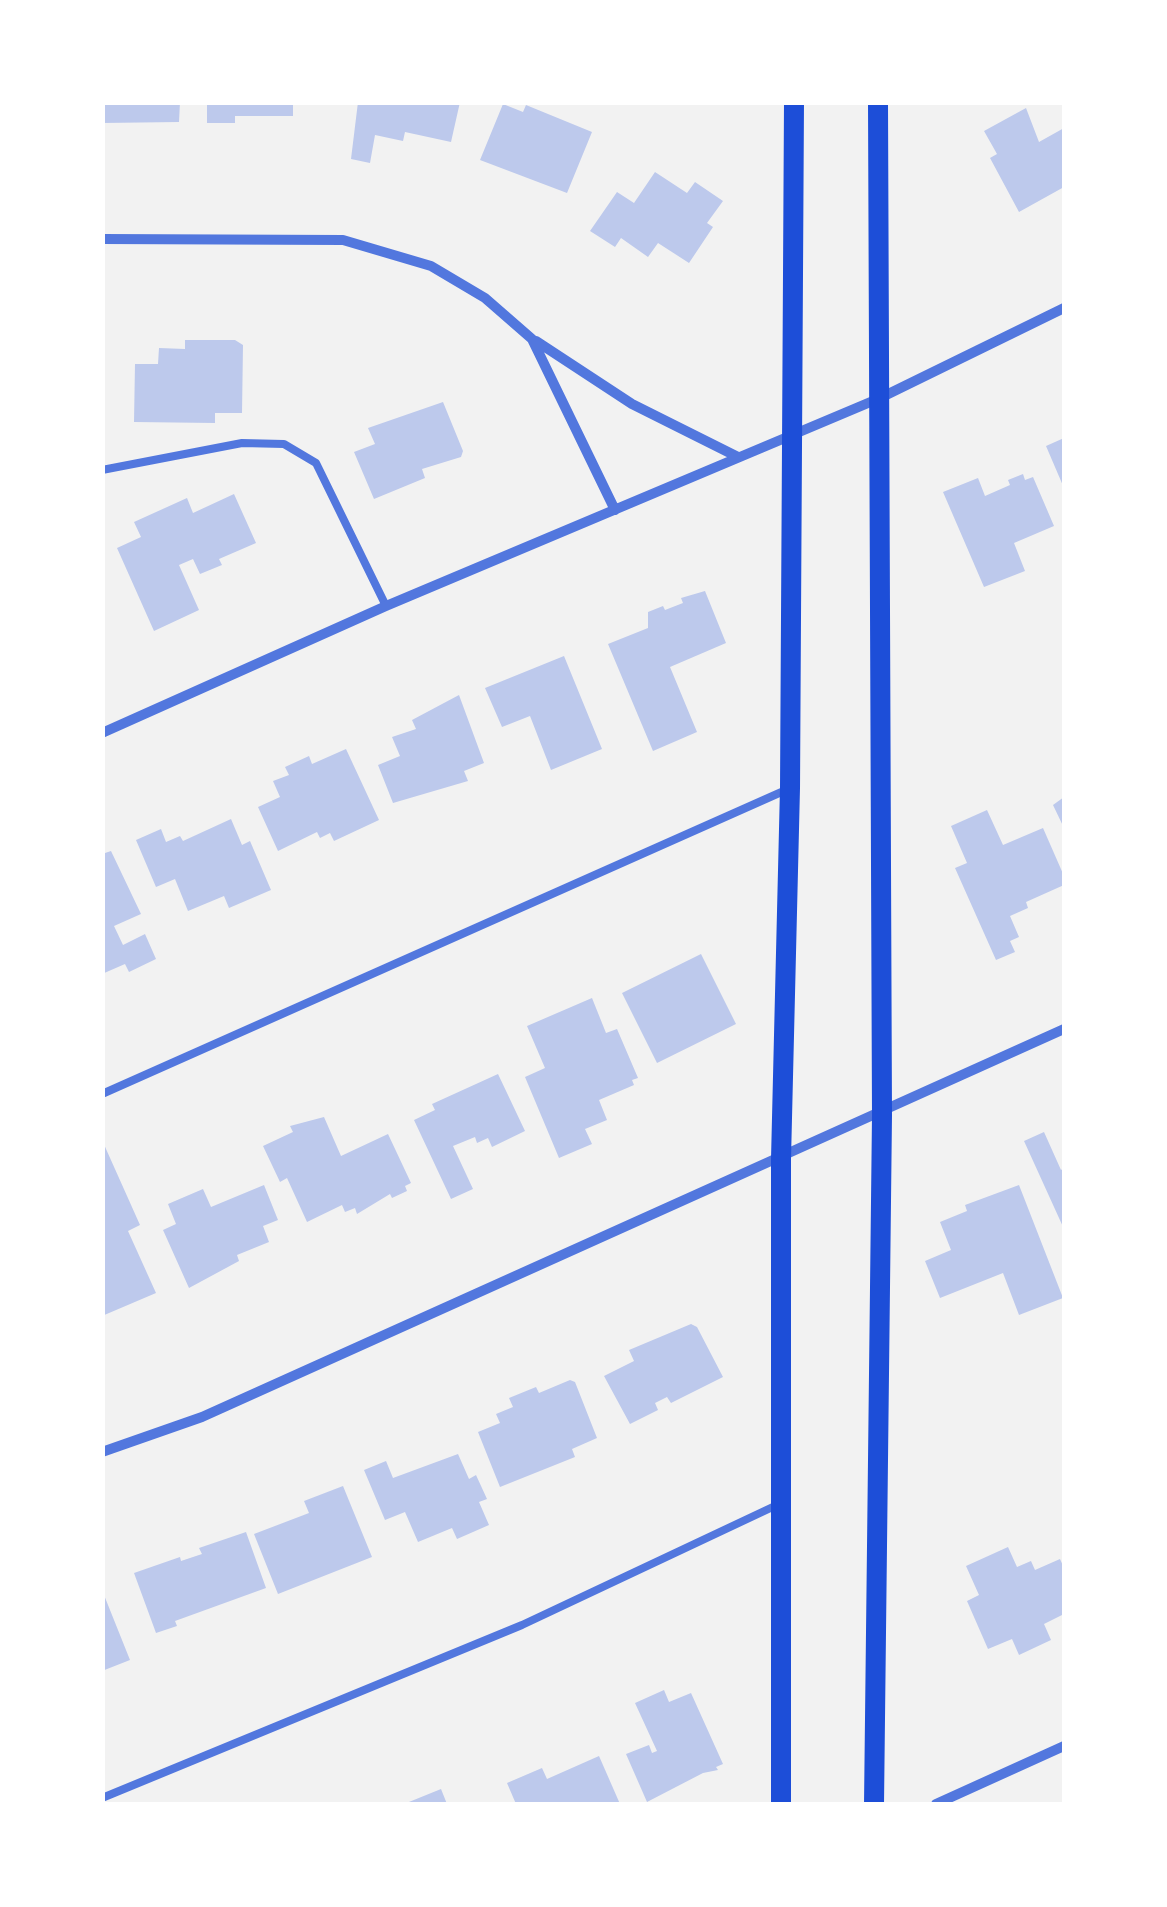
<!DOCTYPE html>
<html>
<head>
<meta charset="utf-8">
<style>
  body { margin:0 }
  #map { position:relative; width:1167px; height:1907px; overflow:hidden; background:#f2f2f2; font-family:"IBM Plex Sans",sans-serif }
  canvas { display:block }
  .frame { position:absolute; inset:0; border:105px solid #fff; pointer-events:none }
</style>
</head>
<body>
<div id="map">
<canvas width="1167" height="1907"></canvas>
<div class="frame"></div>
</div>
<script>
const g = document.querySelector('canvas').getContext('2d');
g.lineJoin = 'round';
function paint(path, color) {
  g.fillStyle = color;
  g.fill(path, 'evenodd');
}
function toPath(rows) {
  const path = new Path2D();
  for (const r of rows) {
    path.moveTo(r[0], r[1]);
    for (let i = 2; i < r.length; i += 2) path.lineTo(r[i], r[i + 1]);
  }
  return path;
}
function trace(path, color, width, dash) {
  g.strokeStyle = color;
  g.lineWidth = width;
  g.lineCap = dash ? 'butt' : 'round';
  g.setLineDash(dash || []);
  g.stroke(path);
}
const building = toPath([
  [102,102,180,102,179,122,102,123],
  [207,102,293,102,293,116,235,116,235,123,207,123],
  [358,102,460,102,451,142,405,132,403,141,375,135,370,163,351,159],
  [503,104,523,112,526,105,592,132,567,193,480,160],
  [1026,108,1039,142,1064,128,1064,187,1019,212,990,158,997,154,984,131],
  [655,172,687,193,695,182,723,201,707,223,713,227,689,263,658,243,648,257,621,238,615,247,590,231,617,192,634,203],
  [185,340,235,340,243,345,242,413,215,413,215,423,134,422,135,364,158,364,159,348,185,349],
  [443,402,463,451,461,457,422,469,425,478,374,499,354,452,375,444,368,428],
  [1064,438,1064,488,1046,446],
  [1023,474,1025,480,1033,477,1054,526,1014,543,1025,571,984,587,943,492,978,478,985,496,1010,485,1008,480],
  [234,494,256,543,219,559,222,565,200,574,193,559,179,565,199,610,154,631,117,548,141,537,134,522,187,498,193,513],
  [705,591,726,643,670,667,697,732,653,751,608,644,648,628,648,612,663,606,665,610,683,603,681,598],
  [564,656,602,749,551,770,530,716,502,727,485,688],
  [459,695,484,763,464,771,468,781,393,803,378,765,400,756,392,737,416,729,412,720],
  [346,749,379,820,334,841,330,833,320,838,317,832,278,851,258,807,280,797,273,781,289,775,285,767,309,756,312,764],
  [1064,797,1064,828,1053,805],
  [987,810,1003,845,1043,828,1064,876,1064,885,1026,902,1028,908,1010,916,1019,937,1010,941,1015,952,996,960,955,868,967,863,951,826],
  [231,819,242,845,250,841,271,890,229,908,224,896,188,911,175,879,156,887,136,840,161,829,166,842,180,836,183,841],
  [111,851,141,914,114,926,123,945,145,934,156,959,129,972,125,964,102,974,102,854],
  [701,954,736,1024,657,1063,622,993],
  [592,998,606,1033,617,1029,638,1078,632,1080,634,1085,599,1100,607,1120,585,1129,592,1144,559,1158,525,1077,545,1068,527,1026],
  [498,1074,525,1131,492,1147,488,1138,477,1143,475,1137,453,1146,473,1189,451,1199,414,1120,435,1110,432,1104],
  [324,1117,341,1156,388,1134,411,1183,405,1186,407,1191,392,1198,390,1194,357,1214,355,1208,345,1212,342,1205,307,1222,287,1178,280,1182,263,1146,293,1132,290,1126],
  [1044,1132,1061,1170,1064,1168,1064,1229,1024,1141],
  [102,1140,140,1225,128,1231,156,1293,102,1316],
  [264,1185,278,1220,263,1226,269,1242,237,1255,239,1261,189,1288,163,1230,176,1224,168,1204,203,1189,211,1207],
  [1019,1185,1063,1298,1019,1315,1003,1273,940,1298,925,1261,951,1250,940,1222,967,1211,965,1205],
  [691,1324,697,1327,723,1377,671,1403,667,1397,655,1403,658,1410,630,1424,604,1376,634,1361,629,1350],
  [570,1380,575,1382,597,1438,572,1449,575,1457,500,1487,478,1432,500,1423,496,1414,513,1407,509,1398,536,1387,539,1393],
  [458,1454,469,1479,476,1475,487,1499,479,1502,489,1525,457,1539,452,1528,418,1542,405,1512,385,1520,364,1470,386,1461,393,1478],
  [343,1486,372,1557,278,1594,254,1534,309,1513,304,1501],
  [246,1532,266,1588,175,1621,177,1626,156,1633,134,1573,180,1557,181,1561,202,1554,199,1548],
  [1008,1547,1017,1567,1031,1561,1035,1570,1060,1559,1064,1568,1064,1614,1044,1624,1051,1640,1019,1655,1012,1639,988,1649,967,1601,979,1595,966,1566],
  [102,1590,130,1660,102,1671],
  [664,1690,669,1702,691,1693,723,1764,716,1767,718,1770,703,1773,647,1802,626,1754,649,1745,652,1753,657,1751,635,1703],
  [599,1756,620,1804,516,1804,507,1783,542,1768,547,1779],
  [441,1789,447,1804,404,1804]
]);
const service = toPath([
  [102,470,242,443,284,444,316,463,386,606],
  [102,1094,786,790],
  [102,1798,522,1625,777,1505]
]);
const minor = toPath([
  [102,239,343,240,431,266,485,298,532,339,615,510],
  [536,341,632,404,738,457],
  [102,733,386,606,880,398,1064,308],
  [102,1452,202,1417,1064,1029],
  [936,1804,1064,1746]
]);
const secondary = toPath([
  [781,1804,781,1159,790,788,794,102],
  [874,1804,882,1115,878,102]
]);
paint(building, '#bdc9ec');
trace(service, '#5277de', 8);
trace(minor, '#5277de', 10);
trace(secondary, '#1d4ed8', 20);
</script>
</body>
</html>
